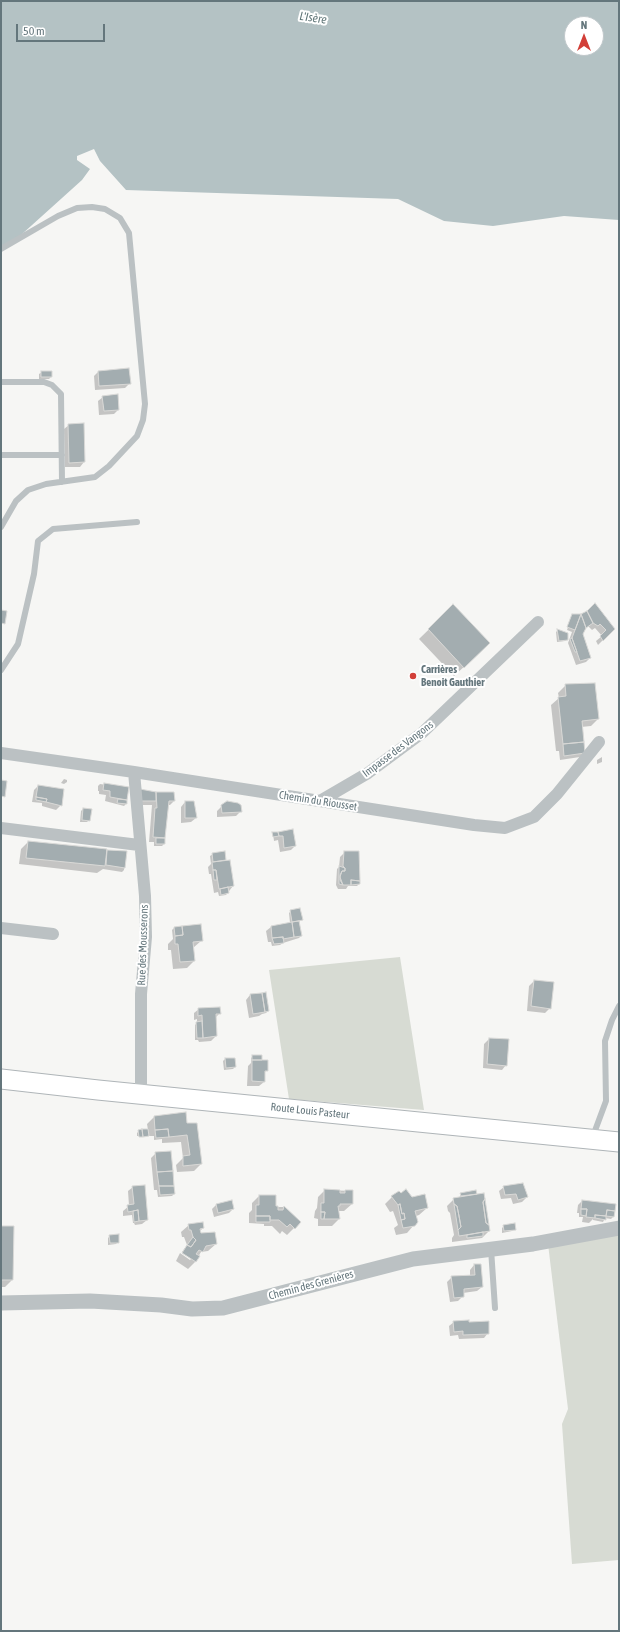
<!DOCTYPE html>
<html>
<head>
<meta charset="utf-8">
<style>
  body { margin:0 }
  #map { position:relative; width:620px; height:1632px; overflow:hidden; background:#f6f6f4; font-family:"Asap Condensed",sans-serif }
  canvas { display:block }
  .frame { position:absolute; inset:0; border:2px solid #64767c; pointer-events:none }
  .north { position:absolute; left:564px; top:16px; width:40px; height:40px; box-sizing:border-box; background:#fff; border:1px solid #c1c8cb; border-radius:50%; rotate:0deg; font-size:11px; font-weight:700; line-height:16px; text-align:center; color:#64767c }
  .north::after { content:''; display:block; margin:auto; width:14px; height:18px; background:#d23f38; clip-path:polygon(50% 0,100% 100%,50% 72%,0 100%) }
  .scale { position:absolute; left:16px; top:24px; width:89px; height:18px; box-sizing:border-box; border:2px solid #64767c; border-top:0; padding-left:5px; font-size:12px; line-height:14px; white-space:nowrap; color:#64767c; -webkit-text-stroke:3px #fff; paint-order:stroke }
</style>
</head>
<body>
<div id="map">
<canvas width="620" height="1632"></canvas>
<div class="frame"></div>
<div class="north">N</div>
<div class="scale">50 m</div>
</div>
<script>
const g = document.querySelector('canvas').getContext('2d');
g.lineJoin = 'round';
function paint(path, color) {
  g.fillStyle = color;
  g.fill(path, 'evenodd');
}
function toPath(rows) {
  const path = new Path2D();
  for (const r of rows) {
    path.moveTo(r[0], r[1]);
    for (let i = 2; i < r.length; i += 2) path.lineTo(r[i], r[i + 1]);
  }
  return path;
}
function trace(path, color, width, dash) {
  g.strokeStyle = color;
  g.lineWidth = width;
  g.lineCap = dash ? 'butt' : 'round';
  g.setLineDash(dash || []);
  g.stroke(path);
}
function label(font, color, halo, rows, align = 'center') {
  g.font = font + ' "Asap Condensed",sans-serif';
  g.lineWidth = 4;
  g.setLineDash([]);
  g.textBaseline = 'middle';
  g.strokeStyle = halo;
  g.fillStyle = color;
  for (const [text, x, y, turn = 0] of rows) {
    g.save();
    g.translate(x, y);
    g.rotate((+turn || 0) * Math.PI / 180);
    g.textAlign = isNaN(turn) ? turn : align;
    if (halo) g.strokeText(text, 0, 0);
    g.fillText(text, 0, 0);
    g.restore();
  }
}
const green = toPath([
  [400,957,424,1110,289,1099,269,970],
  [619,1232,619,1560,572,1564,562,1424,568,1409,548,1244]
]);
const water = toPath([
  [1,1,619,1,619,220,564,216,493,226,444,221,398,199,126,190,100,161,94,149,77,156,77,160,90,169,82,180,11,244,1,246],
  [572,24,596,24,596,48,572,48]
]);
const shadow = toPath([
  [42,372,51,377,49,379,39,379,39,374],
  [98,372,130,383,125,388,95,390,94,376],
  [103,397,118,410,114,414,99,415,98,401],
  [69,425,84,462,80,467,65,467,64,429],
  [453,606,479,653,454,676,419,639],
  [581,615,614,629,598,645,596,641,602,636,595,628,592,630,588,626,585,629,582,634,590,658,586,662,576,665,568,643,572,632,567,630,572,616],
  [558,630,567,639,565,641,557,642,556,632],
  [566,685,598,719,591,726,581,727,584,753,580,757,560,760,559,751,556,751,551,705,559,698,558,693],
  [602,757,602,762,597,764,597,760],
  [64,779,67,780,67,782,64,784,61,783],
  [100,784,128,788,126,804,124,806,105,801,106,795,99,794,99,791,98,791,98,786],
  [38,786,61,805,56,810,42,806,42,803,32,802,34,790],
  [156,793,173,793,174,801,170,805,167,805,164,844,162,846,154,846,154,842,149,842,152,805,137,805,135,795],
  [185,802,196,818,191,822,181,823,181,807],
  [222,806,241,811,236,816,217,817,217,811],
  [83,809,89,820,87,822,80,822,81,811],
  [273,833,279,833,295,846,291,850,280,852,278,840,274,841],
  [28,842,126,852,124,870,122,872,103,869,97,873,19,864,21,849],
  [345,852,359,884,357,886,348,886,346,889,338,889,336,885,337,869,339,867,340,857],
  [213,854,225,860,223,861,233,886,226,895,219,896,218,892,214,893,211,874,209,874,208,867,211,864,210,856],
  [291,911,302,920,298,922,301,936,299,938,283,943,280,945,272,946,271,942,268,942,266,931,271,927,290,923,289,913],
  [174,928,201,941,193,948,194,961,187,968,173,969,171,950,168,950,168,944,173,939,172,930],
  [534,981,550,1008,545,1013,527,1011,529,986],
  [250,995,268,1011,266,1013,262,1014,259,1016,249,1018,246,1000],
  [199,1009,220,1013,215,1018,216,1036,211,1041,199,1042,198,1040,195,1040,195,1025,197,1023,197,1019,194,1020,194,1013],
  [489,1039,506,1065,502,1070,483,1068,484,1044],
  [253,1056,261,1061,267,1070,264,1073,264,1082,259,1086,247,1086,248,1066,251,1063,251,1058],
  [225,1059,235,1067,233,1069,224,1070,223,1061],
  [154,1117,186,1124,201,1164,194,1171,177,1172,176,1165,183,1158,181,1142,162,1143,162,1139,154,1140,154,1136,137,1136,137,1133,139,1131,148,1130,147,1124],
  [156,1153,174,1194,172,1196,158,1197,157,1190,154,1190,151,1158],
  [133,1187,147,1220,142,1224,135,1225,134,1223,133,1223,132,1215,123,1216,123,1211,129,1206,128,1191],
  [504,1187,527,1197,522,1202,513,1204,511,1198,501,1199,499,1191],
  [325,1190,352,1191,352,1204,344,1211,339,1211,339,1219,332,1226,318,1226,318,1219,314,1218,315,1211,317,1208,318,1197],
  [461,1194,476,1194,474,1195,489,1231,482,1238,452,1242,452,1238,454,1235,450,1213,448,1211,447,1206,454,1199,459,1198],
  [259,1196,275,1207,283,1207,300,1222,287,1235,282,1231,280,1234,272,1226,264,1226,264,1224,249,1223,249,1213,252,1210,252,1203],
  [392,1197,427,1208,419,1215,416,1216,414,1225,407,1233,396,1235,394,1228,398,1225,393,1211,390,1212,385,1204],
  [582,1201,613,1217,611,1219,605,1218,603,1222,593,1220,593,1219,589,1223,582,1222,583,1217,579,1217,579,1213,577,1213,578,1205],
  [216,1205,233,1209,229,1213,214,1217,212,1209],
  [189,1225,203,1228,200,1231,201,1235,216,1244,208,1251,201,1252,195,1262,188,1269,176,1261,180,1253,190,1260,192,1258,182,1252,187,1245,184,1237,182,1237,181,1232],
  [504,1226,514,1229,512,1231,502,1233,502,1228],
  [1,1227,12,1280,5,1287,1,1287],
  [110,1236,118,1242,116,1244,108,1245,108,1238],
  [474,1265,482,1287,477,1291,463,1293,463,1296,458,1301,450,1302,447,1282,452,1277,470,1276,470,1270],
  [454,1322,468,1323,488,1333,484,1338,459,1339,458,1335,450,1336,449,1326]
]);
const building = toPath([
  [129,368,131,384,99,386,98,371,129,368],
  [41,371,52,371,52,377,41,377,41,371],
  [118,394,119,410,104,411,102,396,118,394],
  [84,423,85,462,69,463,68,424,84,423],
  [595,603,615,629,603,641,600,636,606,630,600,624,598,626,593,623,587,611,595,603],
  [453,604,490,643,464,668,428,629,453,604],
  [1,610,7,611,5,624,1,623,1,610],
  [587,611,593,623,586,628,581,614,587,611],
  [572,614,581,614,575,630,567,627,572,614],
  [581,614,586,628,583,634,591,658,580,661,572,638,581,614],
  [557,629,568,633,568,640,559,641,557,629],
  [572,638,577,652,575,652,570,639,572,638],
  [595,683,599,719,582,721,584,742,563,744,558,697,566,696,565,684,595,683],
  [584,742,585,753,564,756,563,744,584,742],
  [1,780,7,781,5,797,1,796,1,780],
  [104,783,129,787,127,800,110,797,110,791,103,790,104,783],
  [38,785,64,789,62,806,46,802,47,799,36,797,38,785],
  [140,789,156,792,156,801,141,801,140,789],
  [156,792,174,792,175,801,169,801,165,838,153,837,155,808,157,808,156,792],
  [36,797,47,799,46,802,36,800,36,797],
  [118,799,127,800,127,804,117,803,118,799],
  [185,801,194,801,197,818,185,818,185,801],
  [227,801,238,803,241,805,242,812,222,813,221,805,227,801],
  [83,808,92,809,90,821,82,820,83,808],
  [293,829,296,846,284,848,283,836,279,836,278,832,293,829],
  [272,832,278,832,279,836,273,837,272,832],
  [156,838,165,838,165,844,156,844,156,838],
  [28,841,107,849,105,866,26,858,28,841],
  [107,850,127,851,125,868,106,865,107,850],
  [225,851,226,860,213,862,212,853,225,851],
  [344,851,359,851,360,881,351,880,351,885,343,885,340,880,340,875,342,871,345,871,345,868,343,866,344,851],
  [230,860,234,886,219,889,216,870,213,870,212,862,230,860],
  [339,866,345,868,345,871,342,871,340,877,343,885,339,884,339,866],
  [213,870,216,870,217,880,214,880,213,870],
  [351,880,360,881,360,884,351,885,351,880],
  [228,887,229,893,221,895,220,889,228,887],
  [300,908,303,920,292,922,290,910,300,908],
  [299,921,302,936,294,937,292,922,299,921],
  [292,922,294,937,283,939,283,937,272,938,271,926,292,922],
  [201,924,203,941,193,942,195,961,180,962,178,944,175,944,175,936,183,935,182,926,201,924],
  [182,926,183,935,175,936,174,927,182,926],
  [283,937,284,943,274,944,272,938,283,937],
  [534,980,554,982,551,1009,531,1006,534,980],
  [266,992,269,1011,265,1012,262,993,266,992],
  [262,993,265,1012,253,1014,250,994,262,993],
  [220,1007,221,1014,216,1014,217,1036,203,1038,202,1015,198,1016,198,1008,220,1007],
  [202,1021,203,1038,197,1038,196,1022,202,1021],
  [489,1038,509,1039,507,1066,487,1064,489,1038],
  [252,1055,262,1055,262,1060,252,1060,252,1055],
  [225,1058,235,1058,236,1067,226,1068,225,1058],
  [252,1060,268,1060,268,1071,265,1071,265,1082,252,1081,252,1060],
  [186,1112,187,1123,197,1123,202,1164,183,1166,183,1156,190,1155,187,1135,169,1137,168,1129,155,1130,154,1116,186,1112],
  [142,1129,143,1137,139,1137,138,1130,142,1129],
  [142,1129,148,1129,149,1136,143,1137,142,1129],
  [168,1129,169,1137,156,1138,155,1130,168,1129],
  [171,1151,173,1171,157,1172,155,1152,171,1151],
  [173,1171,174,1186,159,1186,157,1172,173,1171],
  [523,1183,528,1197,518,1200,516,1194,505,1195,503,1186,523,1183],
  [145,1185,148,1220,139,1221,138,1210,128,1212,127,1205,134,1204,132,1186,145,1185],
  [159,1186,174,1186,175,1194,160,1195,159,1186],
  [324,1189,340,1190,340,1193,345,1193,345,1190,353,1190,353,1204,340,1204,340,1206,338,1206,340,1219,324,1219,325,1212,321,1212,321,1203,324,1203,324,1189],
  [406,1189,412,1197,425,1194,428,1208,415,1211,418,1222,415,1226,403,1228,401,1220,405,1219,404,1213,402,1214,400,1204,398,1205,391,1196,399,1191,401,1193,406,1189],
  [476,1190,477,1194,461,1196,460,1193,476,1190],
  [484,1193,485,1199,483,1202,486,1223,489,1225,490,1231,459,1236,458,1230,461,1227,459,1216,457,1206,454,1204,453,1198,484,1193],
  [259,1195,276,1195,276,1206,278,1206,278,1210,283,1210,284,1206,301,1222,295,1229,290,1224,287,1227,279,1220,270,1220,270,1216,256,1216,256,1205,259,1205,259,1195],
  [485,1199,489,1225,486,1223,483,1202,485,1199],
  [232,1200,234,1209,218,1213,216,1204,232,1200],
  [582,1200,616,1204,615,1211,607,1210,606,1216,595,1215,595,1218,586,1217,587,1209,581,1209,582,1200],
  [400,1204,402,1214,404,1213,405,1219,401,1220,398,1205,400,1204],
  [454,1204,457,1206,459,1216,461,1227,458,1230,454,1204],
  [581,1209,587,1209,586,1216,581,1215,581,1209],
  [138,1210,139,1221,134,1222,133,1211,138,1210],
  [607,1210,615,1211,614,1217,606,1216,607,1210],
  [321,1212,325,1212,324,1219,321,1219,321,1212],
  [595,1215,606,1216,606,1220,595,1218,595,1215],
  [256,1216,270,1216,270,1222,256,1222,256,1216],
  [203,1222,204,1228,200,1229,201,1233,215,1232,217,1244,206,1246,203,1252,199,1250,196,1254,200,1256,196,1262,182,1253,187,1245,191,1247,196,1240,193,1237,191,1230,189,1230,188,1224,203,1222],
  [515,1223,516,1230,504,1231,503,1225,515,1223],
  [1,1226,14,1226,13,1280,1,1280,1,1226],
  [483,1232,483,1236,467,1238,467,1235,483,1232],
  [119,1234,119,1243,110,1243,109,1235,119,1234],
  [193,1237,196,1240,191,1247,187,1245,193,1237],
  [474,1264,481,1264,483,1287,464,1289,464,1297,454,1298,451,1276,475,1275,474,1264],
  [469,1320,469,1322,489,1321,489,1334,463,1335,463,1331,454,1332,453,1321,469,1320]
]);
const service = toPath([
  [1,249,58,216,77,208,92,207,105,209,120,218,129,233,145,404,143,420,137,436,109,466,95,477,46,484,28,490,16,501,1,527],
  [1,382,44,382,52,385,61,394,62,482],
  [1,455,62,455],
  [1,670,18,644,34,574,38,541,53,529,137,522],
  [593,1136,606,1101,605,1041,612,1020,619,1006],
  [491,1249,495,1308]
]);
const minor = toPath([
  [1,753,134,772,474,825,505,828,534,817,557,794,599,742],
  [134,772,145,896,146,937,141,994,141,1094],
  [320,801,368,773,422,733,538,622],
  [1,828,139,845],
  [1,928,53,934]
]);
const tertiary = toPath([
  [1,1303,90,1301,161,1305,192,1309,223,1308,413,1259,533,1244,619,1228]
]);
const primary = toPath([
  [1,1079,98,1090,619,1142]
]);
const markers = [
  [413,676,4,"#d23f38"]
];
const poiNames = [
  ["Carrières",421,670],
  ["Benoit Gauthier",421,683]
];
const streetNames = [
  ["Impasse des Vangons",398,749,-37],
  ["Chemin du Riousset",318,801,9],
  ["Rue des Mousserons",143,945,-88],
  ["Route Louis Pasteur",310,1111,6],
  ["Chemin des Grenières",311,1285,-15]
];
const waterNames = [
  ["L'Isère",313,18,8]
];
paint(green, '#d7dbd3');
paint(water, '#b4c2c4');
paint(shadow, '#0003');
paint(building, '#a3adb0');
trace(building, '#d8d8d6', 1);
trace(primary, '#afb5b8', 21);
trace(service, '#bbc1c3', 6);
trace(minor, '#bbc1c3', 12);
trace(tertiary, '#bbc1c3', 15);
trace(primary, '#fff', 19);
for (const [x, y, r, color] of markers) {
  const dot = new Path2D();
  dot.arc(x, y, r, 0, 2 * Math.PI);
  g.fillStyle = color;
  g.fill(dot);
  trace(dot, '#fff', 1.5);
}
label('bold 11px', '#64767c', '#fff', poiNames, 'left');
label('11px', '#64767c', '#fff', streetNames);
label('italic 12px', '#5f7577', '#fff', waterNames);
</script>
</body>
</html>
